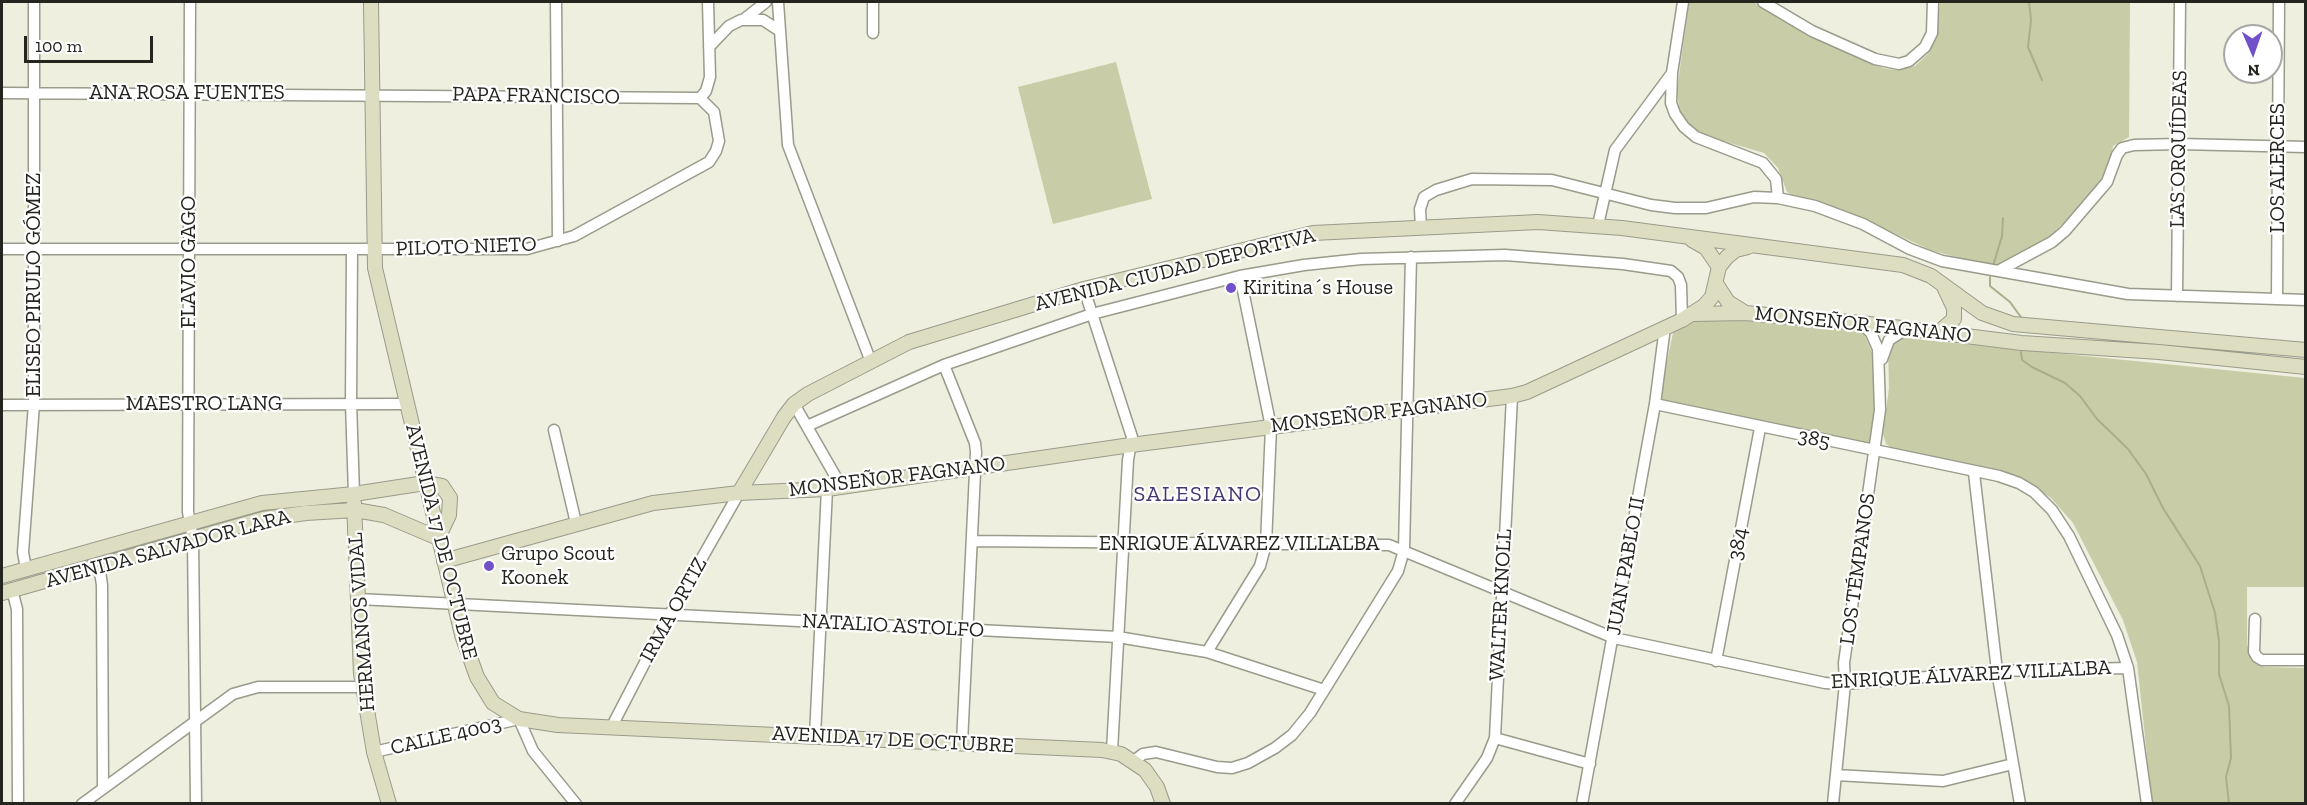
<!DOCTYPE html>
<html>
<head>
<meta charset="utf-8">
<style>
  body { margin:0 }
  #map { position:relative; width:2307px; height:805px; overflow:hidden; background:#eeefde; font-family:"Zilla Slab",serif }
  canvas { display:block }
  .frame { position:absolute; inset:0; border:3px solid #24251f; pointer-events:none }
  .north { position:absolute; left:2223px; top:24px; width:60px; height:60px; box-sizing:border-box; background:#fff; border:2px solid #a7a8a5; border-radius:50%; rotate:178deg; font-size:16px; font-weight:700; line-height:24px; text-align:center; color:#24251f }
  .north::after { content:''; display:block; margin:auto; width:21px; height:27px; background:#7150c9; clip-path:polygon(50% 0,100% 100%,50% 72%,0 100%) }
  .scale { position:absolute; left:24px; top:36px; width:129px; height:27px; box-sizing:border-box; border:3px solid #24251f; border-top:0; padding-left:8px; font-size:18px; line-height:21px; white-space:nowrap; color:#24251f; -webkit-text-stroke:4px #fff; paint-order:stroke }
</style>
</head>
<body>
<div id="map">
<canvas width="2307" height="805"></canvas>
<div class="frame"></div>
<div class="north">N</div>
<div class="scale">100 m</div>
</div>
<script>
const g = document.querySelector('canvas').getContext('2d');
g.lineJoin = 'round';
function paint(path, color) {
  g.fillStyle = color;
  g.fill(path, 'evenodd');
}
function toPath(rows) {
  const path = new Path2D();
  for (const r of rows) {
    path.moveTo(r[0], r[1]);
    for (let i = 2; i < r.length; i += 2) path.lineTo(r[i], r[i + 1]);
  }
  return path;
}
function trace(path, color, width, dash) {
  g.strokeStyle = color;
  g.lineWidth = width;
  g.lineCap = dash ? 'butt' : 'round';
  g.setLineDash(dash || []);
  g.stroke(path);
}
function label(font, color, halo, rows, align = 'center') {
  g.font = font + ' "Zilla Slab",serif';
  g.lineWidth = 4.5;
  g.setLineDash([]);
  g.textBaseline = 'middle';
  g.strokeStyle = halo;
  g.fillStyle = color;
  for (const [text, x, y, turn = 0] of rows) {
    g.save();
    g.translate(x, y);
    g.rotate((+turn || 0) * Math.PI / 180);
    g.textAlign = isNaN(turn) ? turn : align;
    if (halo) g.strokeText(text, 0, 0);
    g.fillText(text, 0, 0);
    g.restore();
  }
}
const green = toPath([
  [1689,2,1753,2,1800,30,1883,68,1894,70,1915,66,1928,54,1936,37,1940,2,2130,2,2129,137,2113,146,2111,161,2101,180,2072,215,2045,240,1997,265,1986,265,1930,250,1862,218,1795,197,1787,192,1778,168,1764,153,1703,135,1688,124,1679,108,1677,90],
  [1116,62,1152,199,1053,224,1018,87],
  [1720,317,1850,330,1864,334,1874,357,1876,405,1871,444,1671,405,1663,400,1660,394,1673,333,1695,321],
  [1905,338,2305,378,2305,587,2247,587,2247,645,2253,659,2264,667,2305,668,2305,803,2152,803,2137,662,2123,620,2073,523,2051,498,2016,475,1895,450,1886,444,1883,434,1889,388,1888,349,1897,339]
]);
const stream = toPath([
  [2029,2,2031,20,2028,47,2042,80],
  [1993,266,2002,236,2003,218],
  [1990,277,1990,286,2010,302,2023,320],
  [2021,352,2022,360,2032,367,2065,383,2080,396,2097,419,2128,449,2146,474,2163,508,2200,566,2215,613,2219,641,2219,674,2229,706,2231,758,2226,777,2229,804]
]);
const street = toPath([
  [190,2,188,512,193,539,196,804],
  [556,2,558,241],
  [778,2,788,145,871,362],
  [873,2,873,33],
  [1683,2,1672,73,1671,103,1675,114,1684,127,1696,137,1763,163,1776,179,1778,198],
  [1763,2,1812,31,1875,59,1899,64,1909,61,1925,47,1932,33,1933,2],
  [743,20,766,2],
  [709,47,729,26,741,20,763,20,780,31],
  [2,93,700,98],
  [1598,225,1615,150,1672,73],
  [1421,228,1420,209,1424,197,1436,190,1472,179,1552,180,1651,205,1675,208,1706,208,1754,197,1778,198,1815,206,1863,224,1910,249,1942,261,2128,294,2306,300],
  [2,249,527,249,574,236,709,162,716,151,719,141,714,112,700,98,706,91,710,77,708,2],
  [352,250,351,403,354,494],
  [1998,271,2052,242,2065,231,2107,182,2117,155,2122,148,2134,145,2179,144,2306,147],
  [1084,289,1132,437,1128,460,1112,751],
  [2177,296,2180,2],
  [2277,299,2279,2],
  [1882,359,1889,340,1906,329],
  [944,365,975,443,976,452,962,743],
  [794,404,841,486],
  [1655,404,1999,476,2019,483,2034,492,2052,510,2069,536,2117,635,2128,668,2147,804],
  [2,405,406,404],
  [807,426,944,365,1092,314,1240,276,1304,265,1361,259,1505,255,1623,264,1671,271,1678,277,1681,285,1682,320],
  [554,430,576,523],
  [1974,473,1997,671,2020,804],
  [973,541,1389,545,1614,638,1825,683,1845,684,1997,671,2128,668],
  [99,565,102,585,103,788],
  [26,569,23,552,34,404,34,2],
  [12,590,17,609,18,804],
  [358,599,1118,637,1207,652,1324,690],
  [2255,619,2254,652,2257,657,2262,660,2306,660],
  [1207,652,1260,566,1266,544,1271,427,1240,276],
  [1716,661,1760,428],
  [611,728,669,616,739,493],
  [815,736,827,489],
  [1495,738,1590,764],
  [374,752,519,719,533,751,576,804],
  [1134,761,1143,754,1156,752,1217,767,1232,768,1248,763,1275,748,1292,735,1310,713,1398,571,1404,550,1411,257],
  [1836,775,1943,781,2013,764],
  [82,804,233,694,258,687,364,687],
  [1455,804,1487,758,1495,738,1512,396],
  [1582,804,1655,404,1665,327],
  [1833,804,1845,684,1844,663,1880,410,1878,349,1871,333,1861,323]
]);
const secondary = toPath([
  [371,2,375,268,462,635,477,677,493,703,519,719,558,725,1102,750,1121,754,1145,770,1157,787,1163,804],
  [1692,240,1706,248,1719,267],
  [1717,285,1728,302,1744,312],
  [1694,314,1745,313,1861,323,2022,343,2159,352,2306,367],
  [1939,332,1954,319,1954,308,1945,289],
  [739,493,784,417,794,404,808,394,909,342,1084,289,1313,233,1538,222,1622,228,1903,265,1931,276,1982,313,2013,324,2306,350],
  [354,503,361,674,374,752,389,804],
  [444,561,653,503,739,493,827,489,1131,445,1512,396,1527,392,1682,320,1704,306,1712,297,1719,267,1727,257,1736,250,1748,247],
  [2,576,262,503,354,494,425,483,442,486,450,498,449,515,438,538,384,515,355,510,306,513,263,519,2,593]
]);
const markers = [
  [1231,288,6,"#7150c9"],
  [489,566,6,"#7150c9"]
];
const streetNames = [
  ["ANA ROSA FUENTES",187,93],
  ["PAPA FRANCISCO",536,96,1],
  ["LAS ORQUÍDEAS",2179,149,-89],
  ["LOS ALERCES",2278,168,-90],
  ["PILOTO NIETO",466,247,-2],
  ["FLAVIO GAGO",189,262,-90],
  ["AVENIDA CIUDAD DEPORTIVA",1175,270,-14],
  ["ELISEO PIRULO GÓMEZ",34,285,-90],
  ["MONSEÑOR FAGNANO",1863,325,6],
  ["MAESTRO LANG",204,404],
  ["MONSEÑOR FAGNANO",1379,413,-7],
  ["385",1814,439,12],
  ["MONSEÑOR FAGNANO",897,477,-7],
  ["AVENIDA 17 DE OCTUBRE",441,542,76],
  ["ENRIQUE ÁLVAREZ VILLALBA",1239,544],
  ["384",1738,544,-79],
  ["AVENIDA SALVADOR LARA",168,549,-15],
  ["JUAN PABLO II",1626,566,-80],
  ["LOS TÉMPANOS",1858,569,-82],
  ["WALTER KNOLL",1501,605,-87],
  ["IRMA ORTIZ",674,610,-61],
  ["HERMANOS VIDAL",362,622,-94],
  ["NATALIO ASTOLFO",893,626,3],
  ["ENRIQUE ÁLVAREZ VILLALBA",1971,675,-3],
  ["CALLE 4003",446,736,-13],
  ["AVENIDA 17 DE OCTUBRE",893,740,3]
];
const poiNames = [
  ["Kiritina´s House",1243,288],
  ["Grupo Scout",501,554],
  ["Koonek",501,578]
];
const neighbourhoodNames = [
  ["SALESIANO",1198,495]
];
paint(green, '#c9cda7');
trace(stream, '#abae88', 2);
trace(street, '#999b8b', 13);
trace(secondary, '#999b8b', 16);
trace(street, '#fff', 10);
trace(secondary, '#dddec1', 14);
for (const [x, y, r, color] of markers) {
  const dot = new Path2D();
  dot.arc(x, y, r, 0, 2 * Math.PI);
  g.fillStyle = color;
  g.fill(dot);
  trace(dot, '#fff', 2);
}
label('21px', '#24251f', '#fff', streetNames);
label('21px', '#24251f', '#fff', poiNames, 'left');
g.letterSpacing = '1.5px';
label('22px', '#443672', '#fff', neighbourhoodNames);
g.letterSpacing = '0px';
</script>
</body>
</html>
